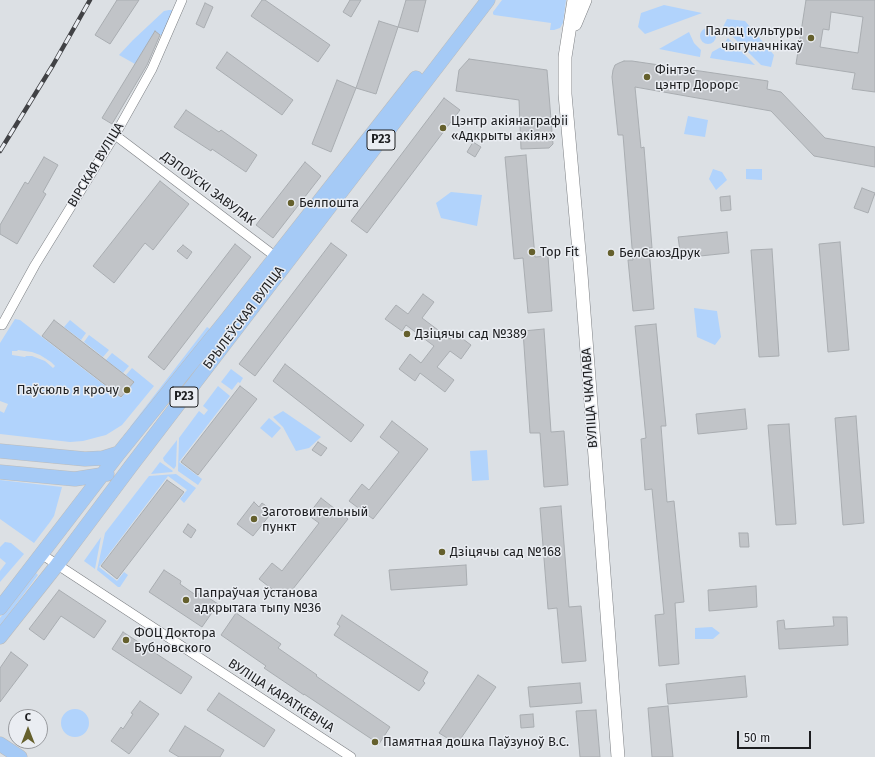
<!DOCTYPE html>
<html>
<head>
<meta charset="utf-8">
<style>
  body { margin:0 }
  #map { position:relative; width:875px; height:757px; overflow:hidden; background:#dce0e4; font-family:"Fira Sans",sans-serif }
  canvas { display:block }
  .north { position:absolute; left:8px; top:709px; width:40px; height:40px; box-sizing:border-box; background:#eaedf2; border:1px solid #989a9e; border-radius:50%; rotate:0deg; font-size:11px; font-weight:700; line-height:16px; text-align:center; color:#1d1e20 }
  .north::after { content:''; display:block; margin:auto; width:14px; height:18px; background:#65602d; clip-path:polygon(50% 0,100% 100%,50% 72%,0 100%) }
  .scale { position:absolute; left:737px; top:731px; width:74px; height:18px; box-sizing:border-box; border:2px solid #1d1e20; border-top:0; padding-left:5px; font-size:12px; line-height:14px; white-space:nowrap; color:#1d1e20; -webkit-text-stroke:3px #eaedf2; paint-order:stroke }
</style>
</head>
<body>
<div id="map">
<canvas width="875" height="757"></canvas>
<div class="north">С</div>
<div class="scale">50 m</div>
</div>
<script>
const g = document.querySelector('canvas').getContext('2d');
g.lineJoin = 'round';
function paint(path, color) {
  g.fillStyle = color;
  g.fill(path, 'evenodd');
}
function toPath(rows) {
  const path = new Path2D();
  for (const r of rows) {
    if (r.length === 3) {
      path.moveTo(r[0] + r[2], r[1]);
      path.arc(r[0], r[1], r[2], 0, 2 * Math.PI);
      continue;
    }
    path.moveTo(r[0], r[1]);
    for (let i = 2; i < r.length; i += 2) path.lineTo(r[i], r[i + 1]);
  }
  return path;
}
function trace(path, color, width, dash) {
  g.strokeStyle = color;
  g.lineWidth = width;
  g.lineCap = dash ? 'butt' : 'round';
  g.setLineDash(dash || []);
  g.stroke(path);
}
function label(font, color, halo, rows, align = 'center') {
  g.font = font + ' "Fira Sans",sans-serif';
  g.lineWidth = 3;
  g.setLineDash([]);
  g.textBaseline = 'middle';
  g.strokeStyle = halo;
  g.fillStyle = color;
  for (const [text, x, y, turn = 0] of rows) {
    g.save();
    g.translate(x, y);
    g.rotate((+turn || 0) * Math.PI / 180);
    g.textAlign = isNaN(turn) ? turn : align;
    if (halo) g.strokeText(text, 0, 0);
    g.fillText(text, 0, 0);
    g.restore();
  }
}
const green = toPath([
  [502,0,566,0,563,23,560,28,554,30,550,30,551,23,494,15,493,14,493,12],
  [664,5,702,13,645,34,638,27,641,13],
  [169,10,172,10,173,13,164,37,155,32,135,64,119,55,133,40,164,11],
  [727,19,745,21,774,55,771,67,761,65,723,27],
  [708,36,8],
  [689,32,694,43,701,50,700,57,659,49],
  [728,38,755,65,710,58,712,52,721,47],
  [688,116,708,120,705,137,684,134],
  [713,169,722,172,727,180,716,190,709,179],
  [746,169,762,169,762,180,746,179],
  [451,192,482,195,477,226,441,218,436,203],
  [694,308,717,311,721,337,715,345,697,337],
  [15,319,20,320,121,398,134,382,126,375,132,368,154,386,122,425,106,435,98,437,83,441,70,442,0,434,0,411,4,413,8,404,0,401,0,343],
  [18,350,32,352,40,355,51,362,55,366,53,368,45,361,32,356,26,356,25,357,12,355,12,351,17,351],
  [70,320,86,333,81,340,64,327],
  [207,327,210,329,133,430,130,427],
  [89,335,109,350,103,357,84,342],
  [112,353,129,366,123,373,106,360],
  [231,369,243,378,240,383,238,382,232,390,221,382],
  [218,386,230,396,179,462,202,479,198,485,178,471,179,438,199,411,204,415,208,410,203,406],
  [283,411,321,437,309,448,296,451,283,427,273,417],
  [269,418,281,428,272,438,260,428],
  [177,440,176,466,174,469,164,461,163,458],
  [487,450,489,480,472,481,470,451],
  [160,462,173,471,172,472,151,474],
  [176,474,196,488,184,503,180,499,187,490,168,476,99,567,117,581,124,572,128,575,120,587,118,587,97,570,105,533,149,476],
  [0,480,62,487,54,516,50,522,34,543,0,519],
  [101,537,95,569,84,561],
  [5,542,11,543,24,554,0,582,0,571,6,563,0,558,0,547],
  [36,573,38,575,0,626,0,618],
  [712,627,720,633,713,639,695,639,695,628],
  [75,723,14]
]);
const building = toPath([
  [117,0,139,0,110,44,95,35,117,0],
  [262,0,265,0,330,45,318,62,251,16,262,0],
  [350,0,361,0,351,17,343,12,350,0],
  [406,0,426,0,418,32,398,27,406,0],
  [806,0,875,0,875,92,852,89,855,73,796,64,806,0],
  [831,12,863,17,858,53,820,47,823,29,829,30,831,12],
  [205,3,213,7,204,28,196,24,205,3],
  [379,21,398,27,376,94,356,88,379,21],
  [155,31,160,35,147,65,112,124,102,118,155,31],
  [227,52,293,100,282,115,216,68,227,52],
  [469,59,547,70,553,144,549,148,521,149,519,100,456,91,459,70,469,59],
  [624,61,632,61,768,81,767,89,781,92,825,138,875,147,875,167,814,156,771,111,635,87,641,148,644,147,652,248,649,248,654,309,633,311,628,260,633,260,623,135,618,135,612,77,613,70,615,65,619,63,624,61],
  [337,80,356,88,331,152,312,144,337,80],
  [444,98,460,110,367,233,351,221,444,98],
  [186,110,219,132,221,130,257,155,246,172,212,149,211,151,174,127,186,110],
  [473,142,481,147,475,157,467,152,473,142],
  [526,155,535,257,548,256,552,311,528,313,523,258,514,259,505,157,526,155],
  [44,157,58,165,43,192,46,194,17,244,0,234,0,225,25,182,28,184,44,157],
  [305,162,321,176,273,238,256,225,305,162],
  [160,181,189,204,153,250,145,243,114,283,93,266,160,181],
  [862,188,875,193,868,213,854,208,862,188],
  [730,196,731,210,721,211,720,197,730,196],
  [727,232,729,253,681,258,678,237,727,232],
  [840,242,849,350,828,352,819,244,840,242],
  [331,243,347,255,255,376,239,364,331,243],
  [235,244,251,257,164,370,148,357,235,244],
  [183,245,192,252,187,259,177,251,183,245],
  [772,249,779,356,759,357,751,250,772,249],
  [423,294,434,302,422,318,450,339,455,333,471,345,461,359,450,351,437,367,454,380,445,392,420,373,415,381,399,369,410,354,421,363,434,346,406,325,402,331,385,319,396,305,408,314,423,294],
  [54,320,134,382,121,397,42,336,54,320],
  [656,324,666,426,661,426,667,502,674,501,684,602,675,603,679,664,659,666,655,615,664,614,652,489,645,490,641,439,646,438,635,326,656,324],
  [544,329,551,432,564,431,568,485,544,487,540,433,530,433,523,331,544,329],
  [285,364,364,425,351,442,273,381,285,364],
  [240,386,257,399,198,475,181,462,240,386],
  [745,409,747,429,698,434,696,414,745,409],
  [856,416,864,523,843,525,835,418,856,416],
  [392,421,428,449,373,519,349,501,362,484,369,490,399,452,380,437,392,421],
  [789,424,796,524,776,525,768,425,789,424],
  [318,442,327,448,321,456,312,450,318,442],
  [167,480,184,492,117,579,101,566,167,480],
  [321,498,348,519,285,599,259,579,272,563,282,571,319,523,308,515,321,498],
  [254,502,259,507,262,503,273,511,253,536,237,524,254,502],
  [561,506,569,607,581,606,586,661,562,663,557,608,548,609,540,508,561,506],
  [188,524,196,530,191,538,183,532,188,524],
  [739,533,748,533,749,547,740,547,739,533],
  [466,565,467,585,391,590,389,570,466,565],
  [164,570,181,581,180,584,197,596,200,592,218,604,202,627,149,592,164,570],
  [756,586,757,607,709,611,708,590,756,586],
  [59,590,106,621,94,638,61,616,44,640,29,629,59,590],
  [236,613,281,644,278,648,317,675,316,676,390,727,379,744,304,694,304,695,264,668,266,666,221,635,236,613],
  [342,615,428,672,423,681,425,683,419,691,334,635,340,626,337,624,342,615],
  [833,617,847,617,848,645,779,649,777,621,784,620,785,629,834,626,833,617],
  [123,632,192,677,181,694,112,649,123,632],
  [11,652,28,665,0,702,0,668,11,652],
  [478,675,496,687,457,744,439,733,478,675],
  [745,676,747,697,668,704,666,684,745,676],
  [580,683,582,703,530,707,528,687,580,683],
  [219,693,275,730,264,747,207,710,219,693],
  [140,701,159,714,129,754,111,741,121,727,123,729,133,714,131,713,140,701],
  [668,706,673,757,652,757,648,708,668,706],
  [596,710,600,757,580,757,576,711,596,710],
  [533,714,534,727,521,728,520,715,533,714],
  [185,726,224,750,220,757,179,757,169,751,185,726]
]);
const street = toPath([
  [115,135,280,260],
  [2,325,35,265,115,135,152,69,182,0],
  [41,554,351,757]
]);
const secondary = toPath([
  [574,0,565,57,565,94,581,274,618,757],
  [575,24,585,0]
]);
const primary = toPath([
  [0,451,85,459,103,458,119,453],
  [0,472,75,479,107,474],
  [0,608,119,453,227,319,416,78],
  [0,637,57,565,131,466,488,0],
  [0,744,20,757]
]);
const rail = toPath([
  [0,151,53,65,90,0]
]);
const markers = [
  [811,38,4,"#65602d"],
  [647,77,4,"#65602d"],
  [443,128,4,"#65602d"],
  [291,203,4,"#65602d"],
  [532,252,4,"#65602d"],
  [611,253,4,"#65602d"],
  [407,334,4,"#65602d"],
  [127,390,4,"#65602d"],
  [254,519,4,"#65602d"],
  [442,552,4,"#65602d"],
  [186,600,4,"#65602d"],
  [126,640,4,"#65602d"],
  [375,742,4,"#65602d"]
];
const shields = [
  [381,140,28],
  [184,397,28]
];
const shieldNames = [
  ["Р23",381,140],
  ["Р23",184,397]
];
const poiNames = [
  ["Палац культуры",803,31,"right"],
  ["чыгуначнікаў",803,46,"right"],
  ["Фінтэс",655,70],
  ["цэнтр Дорорс",655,85],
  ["Цэнтр акіянаграфіі",451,121],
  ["«Адкрыты акіян»",451,136],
  ["Белпошта",299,203],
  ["Top Fit",540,252],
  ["БелСаюзДрук",619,253],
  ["Дзіцячы сад №389",415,334],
  ["Паўсюль я крочу",119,390,"right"],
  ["Заготовительный",262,512],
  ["пункт",262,527],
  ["Дзіцячы сад №168",450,552],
  ["Папраўчая ўстанова",194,593],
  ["адкрытага тыпу №36",194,608],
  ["ФОЦ Доктора",134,633],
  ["Бубновского",134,648],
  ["Памятная дошка Паўзуноў В.С.",383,742]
];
const streetNames = [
  ["ВІРСКАЯ ВУЛІЦА",96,165,-59],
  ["ДЭПОЎСКІ ЗАВУЛАК",208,189,37],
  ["БРЫЛЕЎСКАЯ ВУЛІЦА",244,318,-53],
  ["ВУЛІЦА ЧКАЛАВА",590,398,-94],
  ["ВУЛІЦА КАРАТКЕВІЧА",281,696,33]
];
paint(green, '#b1d3fc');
paint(building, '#c1c4c8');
trace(building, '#a9adb1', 1);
trace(street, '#7c7f83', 10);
trace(secondary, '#7c7f83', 14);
trace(primary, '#bbbcbc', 15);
trace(street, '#fff', 9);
trace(secondary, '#fff', 13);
trace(primary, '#a5caf6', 14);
trace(rail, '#414245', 4.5);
trace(rail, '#eaedf2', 3, [9]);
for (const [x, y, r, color] of markers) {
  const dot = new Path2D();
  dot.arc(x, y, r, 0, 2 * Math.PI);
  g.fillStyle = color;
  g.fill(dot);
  trace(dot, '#eaedf2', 1.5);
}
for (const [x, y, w] of shields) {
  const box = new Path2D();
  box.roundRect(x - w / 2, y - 10, w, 20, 3);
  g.fillStyle = '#eaedf2';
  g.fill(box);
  trace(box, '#1d1e20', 1);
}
label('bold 12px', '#1d1e20', null, shieldNames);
label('13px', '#1d1e20', '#eaedf2', poiNames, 'left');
label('13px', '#1d1e20', '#eaedf2', streetNames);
</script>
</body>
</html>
